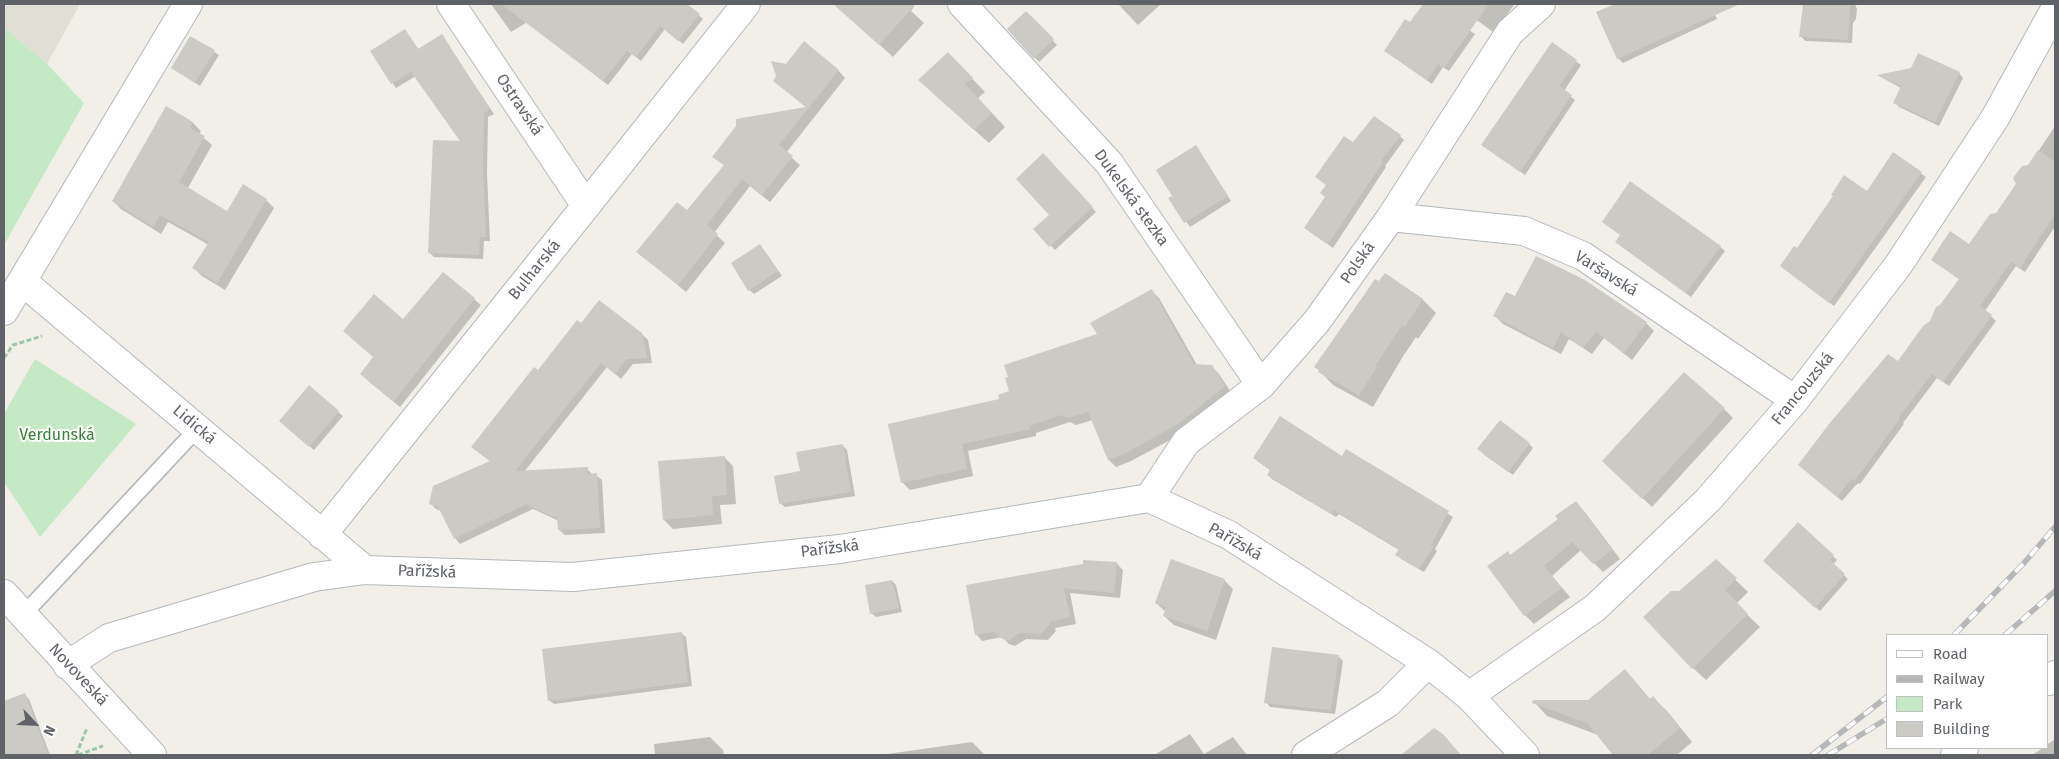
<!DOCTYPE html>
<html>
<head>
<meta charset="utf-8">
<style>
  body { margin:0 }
  #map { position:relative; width:2059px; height:759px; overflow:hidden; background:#f1efe8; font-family:"Fira Sans",sans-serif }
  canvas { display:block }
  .frame { position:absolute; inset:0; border:5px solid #5f6368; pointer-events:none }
  .legend { position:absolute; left:1886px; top:634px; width:162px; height:115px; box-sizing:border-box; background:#fff; border:1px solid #bfc1c3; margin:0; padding:6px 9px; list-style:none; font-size:15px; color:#5f6368 }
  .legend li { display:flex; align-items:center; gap:10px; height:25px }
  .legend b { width:25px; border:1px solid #bfc1c3 }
  .north { position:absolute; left:10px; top:699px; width:50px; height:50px; -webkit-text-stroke:4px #fff; paint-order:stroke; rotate:115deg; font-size:14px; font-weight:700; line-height:20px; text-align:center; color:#5f6368 }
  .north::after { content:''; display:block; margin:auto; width:18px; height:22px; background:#5f6368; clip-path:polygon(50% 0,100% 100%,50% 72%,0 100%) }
</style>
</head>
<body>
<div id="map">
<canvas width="2059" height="759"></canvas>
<div class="frame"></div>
<ul class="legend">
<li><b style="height:6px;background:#fff"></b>Road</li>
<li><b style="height:6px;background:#b6b7b8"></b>Railway</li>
<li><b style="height:14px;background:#c5e8c5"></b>Park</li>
<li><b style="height:14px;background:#cccac5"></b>Building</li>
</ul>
<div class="north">N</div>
</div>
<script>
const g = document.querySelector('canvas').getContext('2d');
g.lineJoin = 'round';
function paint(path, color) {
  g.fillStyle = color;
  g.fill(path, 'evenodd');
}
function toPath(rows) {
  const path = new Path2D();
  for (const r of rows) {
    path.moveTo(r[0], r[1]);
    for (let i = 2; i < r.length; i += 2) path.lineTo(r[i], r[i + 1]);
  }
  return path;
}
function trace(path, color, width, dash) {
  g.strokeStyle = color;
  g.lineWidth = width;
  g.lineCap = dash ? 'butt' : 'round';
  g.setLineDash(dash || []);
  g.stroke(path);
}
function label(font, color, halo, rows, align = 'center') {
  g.font = font + ' "Fira Sans",sans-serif';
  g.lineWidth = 4;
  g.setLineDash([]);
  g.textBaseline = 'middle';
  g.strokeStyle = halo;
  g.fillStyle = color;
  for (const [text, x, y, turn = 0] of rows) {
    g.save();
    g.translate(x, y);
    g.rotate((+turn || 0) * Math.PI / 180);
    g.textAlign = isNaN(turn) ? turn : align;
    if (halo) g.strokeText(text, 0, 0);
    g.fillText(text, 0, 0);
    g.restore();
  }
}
const education = toPath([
  [4,4,80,4,47,64,4,27]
]);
const green = toPath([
  [4,27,47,64,84,103,4,245],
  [35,359,136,424,40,537,4,482,4,414]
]);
const shadow = toPath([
  [491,4,524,4,534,18,511,32],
  [572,4,590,4,595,8,598,4,613,4,632,18,643,4,685,4,703,19,683,44,665,29,641,61,632,54,608,85,546,37],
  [835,4,911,4,914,7,911,11,924,23,893,57],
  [1118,4,1161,4,1138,25],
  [1424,4,1430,4,1475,34,1449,71,1443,67,1432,84,1385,51,1410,23],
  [1468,4,1515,4,1493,32,1463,10],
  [1618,4,1710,4,1717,19,1623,63,1618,58,1598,13],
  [1804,4,1855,4,1857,9,1856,19,1853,23,1852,43,1805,41,1801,36],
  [1026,12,1057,45,1039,62,1008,29],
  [405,31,419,50,441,35,494,114,488,117,487,173,490,241,484,241,483,259,434,257,429,252,463,142,416,76,396,88,372,52],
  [190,37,219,55,200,86,172,68],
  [1552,44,1581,65,1564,91,1575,100,1525,175,1483,145],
  [787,65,838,70,845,78,786,153,800,165,770,202,750,186,714,233,725,243,686,292,638,252,687,212,725,166,714,157,807,108,774,81],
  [961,67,985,92,978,98,1005,127,989,143,933,93],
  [1959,73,1963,78,1939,126,1899,107,1895,102,1901,88,1879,76],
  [167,108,193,123,201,131,199,134,212,145,188,188,227,213,243,186,266,200,274,208,225,290,202,276,194,268,209,245,168,222,161,234,121,209,113,201],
  [2055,126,2055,229,2054,228,2025,272,2016,266,1985,311,1996,321,1949,386,1937,378,1903,423,1904,424,1860,484,1859,483,1855,486,1842,501,1805,470,1899,363,1931,322,1960,280,1932,259,1969,245,1997,214],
  [1400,136,1404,140,1385,166,1386,167,1333,248,1310,232,1306,228,1326,198,1327,185,1353,144],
  [1196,146,1231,201,1190,227,1170,198,1174,196],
  [1894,154,1926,177,1834,306,1786,270,1867,193],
  [1043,155,1096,212,1055,250,1035,229,1051,215],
  [1621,246,1720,247,1725,251,1691,297],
  [764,250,782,276,754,294,749,290],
  [443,273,481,305,400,407,367,380,403,321],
  [1380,283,1423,300,1436,313,1418,339,1416,337,1402,358,1373,407,1333,385,1316,367],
  [1152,291,1159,298,1197,365,1211,366,1219,374,1232,394,1185,432,1131,461,1116,467,1109,460,1093,420,1076,425,1070,422,1036,433,1036,436,968,451,973,476,910,490,903,483,890,425,1001,400,1098,335],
  [1515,298,1646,323,1654,331,1632,360,1604,338,1592,354,1569,339,1561,354,1503,324,1495,316],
  [581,325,642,334,648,340,652,363,633,364,621,379,607,367,524,472,587,469,593,475,596,475,602,480,605,533,565,535,559,530,559,521,533,509,460,544,455,538,441,511,436,509,430,503,491,462,478,452,538,372],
  [309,387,343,416,314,450,285,426],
  [1724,409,1733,418,1652,507,1613,470],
  [1529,444,1533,448,1513,475,1483,454],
  [843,446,847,450,855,496,785,507,780,503,801,472],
  [1347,450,1453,517,1435,549,1437,551,1424,572,1401,559,1397,554,1399,550,1339,514,1336,517,1272,479,1268,475,1271,471,1254,458,1343,457],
  [724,457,733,466,736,504,720,505,722,524,673,529,664,520],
  [1575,502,1584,511,1620,559,1603,572,1581,550,1552,576,1570,597,1534,624,1525,615,1511,556,1560,519],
  [1833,556,1837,560,1833,565,1848,579,1820,611,1769,565],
  [1085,561,1117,564,1123,570,1120,598,1070,593,1076,624,1055,628,1056,631,1048,640,1026,639,1015,646,1009,644,1002,637,982,641,976,634,1084,565],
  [1716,561,1748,592,1736,604,1760,627,1706,680,1693,668,1679,593],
  [1224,580,1233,589,1216,640,1174,625,1164,616,1166,612,1156,603],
  [892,581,896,585,902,612,876,617,871,613],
  [681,633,686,637,692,686,554,704,549,700],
  [1339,657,1343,661,1335,714,1270,707,1266,702],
  [1625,671,1651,700,1653,698,1667,711,1692,742,1677,755,1615,755,1598,735,1547,716,1534,702,1589,701],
  [25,695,29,699,50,755,4,755,4,702],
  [1190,734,1204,754,1233,737,1247,755,1154,755],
  [710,737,723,750,724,755,655,755,654,744],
  [2055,739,2055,755,2032,755,2043,748,2048,748,2048,744],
  [972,742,985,755,880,755]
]);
const building = toPath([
  [501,4,687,4,700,14,678,41,660,26,636,57,627,51,603,81],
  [833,4,916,4,879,45],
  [1423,4,1489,4,1444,68,1438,64,1427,80,1384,51,1405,19,1410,22],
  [1615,4,1740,4,1617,59,1596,12],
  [1803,4,1850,4,1848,40,1799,37],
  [1026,11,1054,39,1034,59,1007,29],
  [405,29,418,49,442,34,490,109,484,113,483,168,486,237,480,237,479,255,428,253,433,140,460,141,411,72,391,84,370,51],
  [190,36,215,50,195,83,171,68],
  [804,41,839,70,779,145,793,156,762,195,742,179,707,225,718,234,678,285,636,252,677,202,687,210,724,165,712,157,736,126,736,119,806,107,773,81,776,76,771,61,786,64],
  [1552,42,1577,60,1559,86,1572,95,1520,172,1481,145],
  [948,52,973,78,965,84,992,113,974,130,918,80],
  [1918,53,1960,72,1935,122,1893,103,1901,86,1877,75,1911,68],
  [166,106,193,122,190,128,205,136,179,182,227,211,243,184,267,199,217,283,192,268,209,242,160,215,153,227,112,201],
  [1374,116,1401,135,1381,161,1383,162,1328,244,1304,228,1325,197,1320,193,1326,185,1315,177,1344,136,1353,142],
  [1196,145,1228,196,1184,223,1168,198,1172,196,1156,170],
  [2038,150,2055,162,2055,214,2020,268,2011,262,1980,306,1992,315,1943,382,1932,374,1899,417,1900,418,1863,470,1855,480,1853,479,1850,481,1837,497,1798,465,1829,424,1888,354,1898,361,1923,326,1930,321,1936,307,1940,305,1959,279,1931,260,1950,231,1969,244,1990,214,1996,213,2016,184,2013,178,2022,166,2028,165],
  [1893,152,1922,172,1829,303,1780,266,1794,246,1797,248,1833,196,1831,195,1844,175,1867,191],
  [1043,153,1093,207,1049,247,1033,229,1049,215,1016,179],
  [1630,181,1721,246,1686,293,1615,242,1620,235,1602,222],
  [760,244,778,271,748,291,731,263],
  [1536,256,1585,280,1647,322,1624,353,1596,332,1583,348,1561,332,1553,348,1493,316,1506,292,1515,296],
  [443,272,475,298,394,401,360,374,373,357,343,331,374,294,403,319],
  [1385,273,1423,299,1405,327,1402,325,1389,345,1375,366,1377,367,1359,395,1318,372,1319,370,1314,367,1375,279,1379,281],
  [1152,289,1194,364,1212,365,1225,386,1178,424,1124,454,1108,460,1088,412,1068,418,1062,415,1029,426,1030,429,962,444,967,469,901,483,888,424,999,399,998,395,1009,391,1005,378,1008,377,1004,365,1097,334,1090,323],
  [599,300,642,333,647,358,627,359,615,374,601,363,515,471,588,467,588,474,597,473,600,528,558,530,557,517,553,517,526,504,454,539,438,507,429,504,433,486,490,461,471,447,534,367,538,370,577,320,581,323],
  [1684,372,1725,408,1642,499,1602,461],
  [309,385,339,411,309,447,279,421],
  [1280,416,1342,456,1346,449,1449,511,1431,545,1434,546,1419,569,1395,555,1399,549,1334,510,1332,514,1267,475,1270,470,1253,458],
  [1500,420,1530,443,1508,472,1477,449],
  [843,444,851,492,779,504,774,476,800,471,796,452],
  [725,456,727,495,712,496,713,515,663,520,658,461],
  [1576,501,1612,550,1593,564,1572,542,1544,566,1562,588,1524,616,1487,566,1508,551,1510,555,1558,519,1555,516],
  [1798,522,1834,555,1830,560,1845,574,1815,608,1763,561],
  [1171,559,1225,579,1207,631,1163,616,1166,607,1155,603],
  [1716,559,1737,578,1725,590,1748,614,1692,669,1643,617,1671,591,1679,591],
  [1083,560,1117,562,1114,593,1064,588,1070,617,1049,622,1050,624,1041,634,1019,633,1008,641,1001,638,994,632,975,635,966,585,1083,564],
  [892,580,899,608,870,614,865,585],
  [682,632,688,682,548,701,542,649],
  [1272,647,1339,655,1331,710,1264,703],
  [1625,669,1650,699,1653,696,1680,728,1648,755,1613,755,1587,723,1532,703,1533,700,1588,700],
  [25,693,48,755,4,755,4,701],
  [1434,728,1443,734,1461,755,1401,755]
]);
const path = toPath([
  [4,358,13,345,42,336],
  [76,755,87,728],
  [78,755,103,746]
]);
const lane = toPath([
  [23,615,197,429]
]);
const street = toPath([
  [451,4,586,206],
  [962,4,1109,163,1261,385],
  [1391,217,1524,231,1583,256,1795,400],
  [22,281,365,570],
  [4,311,188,4],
  [1149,498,1186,442,1261,385,1317,321,1391,217,1510,32,1541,4],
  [322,535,586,206,746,4],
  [4,594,152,755],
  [67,665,109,638,314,577,365,570,573,577,840,549,1149,498,1229,535,1428,663,1469,696,1525,755],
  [2048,681,2055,675],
  [1469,696,1595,608,1708,500,1795,400,1899,264,1995,118,2055,9],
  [1306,755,1388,703,1428,663],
  [1955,755,1964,748]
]);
const rail = toPath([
  [1954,635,2024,563,2055,527],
  [2005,635,2055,591],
  [1812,755,1888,696],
  [1828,755,1888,718]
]);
const streetNames = [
  ["Ostravská",519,105,56],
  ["Dukelská stezka",1131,198,54],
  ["Polská",1358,263,-55],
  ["Bulharská",535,270,-51],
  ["Varšavská",1606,274,32],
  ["Francouzská",1803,389,-51],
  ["Lidická",194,425,40],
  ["Pařížská",1235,542,30],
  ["Pařížská",830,549,-7],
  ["Pařížská",427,572,2],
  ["Novoveská",78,675,47]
];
const parkNames = [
  ["Verdunská",57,436]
];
paint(education, '#e1ded6');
paint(green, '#c5e8c5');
paint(shadow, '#0003');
paint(building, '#cccac5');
trace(lane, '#b5b8bc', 18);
trace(street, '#b5b8bc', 30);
trace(path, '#9cc7a9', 3, [5, 2.5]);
trace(lane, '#fff', 15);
trace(street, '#fff', 28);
trace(rail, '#b6b7b8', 5.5);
trace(rail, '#fff', 4, [11]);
label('16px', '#5f6368', '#fff', streetNames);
label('16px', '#348238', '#fff', parkNames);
</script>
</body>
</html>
